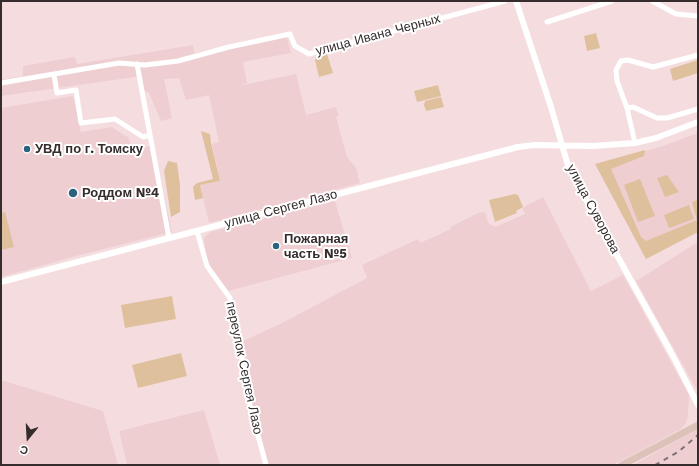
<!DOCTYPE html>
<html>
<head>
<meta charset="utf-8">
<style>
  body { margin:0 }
  #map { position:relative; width:699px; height:466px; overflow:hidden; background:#f5dddf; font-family:"Work Sans",sans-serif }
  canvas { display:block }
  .frame { position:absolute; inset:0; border:2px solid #352c2d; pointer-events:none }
  .north { position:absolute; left:8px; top:418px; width:40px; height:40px; -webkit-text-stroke:3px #fff; paint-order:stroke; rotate:198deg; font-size:11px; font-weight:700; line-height:16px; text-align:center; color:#352c2d }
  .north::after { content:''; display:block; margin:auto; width:14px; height:18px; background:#352c2d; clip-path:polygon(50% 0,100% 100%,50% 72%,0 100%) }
</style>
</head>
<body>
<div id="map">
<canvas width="699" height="466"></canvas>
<div class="frame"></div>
<div class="north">С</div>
</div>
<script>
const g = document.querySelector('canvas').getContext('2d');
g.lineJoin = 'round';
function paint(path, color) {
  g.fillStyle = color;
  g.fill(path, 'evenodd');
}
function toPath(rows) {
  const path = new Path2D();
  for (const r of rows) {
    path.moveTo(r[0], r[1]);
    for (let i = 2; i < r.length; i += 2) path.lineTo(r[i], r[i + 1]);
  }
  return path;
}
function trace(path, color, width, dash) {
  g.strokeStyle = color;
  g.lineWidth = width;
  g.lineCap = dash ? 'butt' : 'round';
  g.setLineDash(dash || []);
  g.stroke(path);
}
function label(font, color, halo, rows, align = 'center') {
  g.font = font + ' "Work Sans",sans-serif';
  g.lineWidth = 4;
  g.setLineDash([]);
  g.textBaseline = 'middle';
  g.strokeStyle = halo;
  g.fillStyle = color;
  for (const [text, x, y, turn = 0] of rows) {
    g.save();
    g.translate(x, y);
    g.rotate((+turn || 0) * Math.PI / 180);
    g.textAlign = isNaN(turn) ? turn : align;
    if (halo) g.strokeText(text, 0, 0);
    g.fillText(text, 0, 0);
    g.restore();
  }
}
const built = toPath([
  [286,33,291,53,243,62,247,83,239,86,296,74,306,115,336,107,339,116,336,117,347,157,356,168,360,183,209,223,200,185,220,181,212,144,219,142,209,95,186,100,179,78,164,79,172,118,161,121,149,93,144,90,142,76,1,96,1,80,23,76,23,66,75,57,77,64,193,45,194,53],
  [73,96,81,132,112,127,129,138,131,150,153,145,172,232,76,256,1,277,1,108],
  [698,133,698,232,646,259,595,164,660,147],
  [543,197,591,291,623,275,689,395,688,415,686,423,681,429,613,465,269,465,252,405,241,342,284,322,367,278,362,265,418,239,420,243,451,229,450,227,478,213,485,212,488,223,495,227,525,214,522,208],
  [335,201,352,258,228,291,209,265,205,253,204,238,210,232],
  [698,242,698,392,636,281],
  [1,380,103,411,118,465,1,465],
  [204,410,220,465,127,465,119,431],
  [698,429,698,465,633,465]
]);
const green = toPath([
  [596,33,600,48,587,51,584,36],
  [327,54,333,73,319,77,315,60,316,57],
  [698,60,698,73,673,81,670,69],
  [438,85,441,96,417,102,414,91],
  [441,97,444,107,426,111,424,105,425,101],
  [201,131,210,134,211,143,220,181,200,185,203,198,195,200,193,187,197,183,213,179],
  [645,150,644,156,611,169,641,237,646,241,697,220,692,202,698,200,698,232,646,259,595,164],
  [168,161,177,163,180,185,180,212,171,217,164,171],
  [667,175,679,192,665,197,657,178],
  [640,179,655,216,638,222,624,185],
  [515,194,518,195,523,207,516,211,517,213,495,222,489,200],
  [689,205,694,219,669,228,664,215],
  [5,212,14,247,1,250,1,213],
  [172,296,176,319,125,328,121,305],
  [181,353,187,376,138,388,132,365]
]);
const minor = toPath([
  [652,1,676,14,698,16],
  [547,22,612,1],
  [137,64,169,238],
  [54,75,57,93,76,90,81,123,115,119,143,137,150,135],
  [1,83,119,63,145,65,178,61,229,47,290,34,295,46,309,54,505,1],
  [627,108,617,81,616,70,621,61,628,60,653,67,698,55],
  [635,143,627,108,633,107,657,118,667,118,698,109],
  [197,231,207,266,230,298,233,306,250,406,266,465]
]);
const tertiary = toPath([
  [516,1,551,107,569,169,673,356,698,405],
  [1,282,518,147,535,145,593,146,635,143,656,138,698,122]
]);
const secondary = toPath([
  [622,465,698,425]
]);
const rail = toPath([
  [655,465,678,452,698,435]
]);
const markers = [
  [27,149,4,"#2b627d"],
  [73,193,5,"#2b627d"],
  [276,246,4,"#2b627d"]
];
const streetNames = [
  ["улица Ивана Черных",378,35,-15],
  ["улица Сергея Лазо",281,209,-15],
  ["улица Суворова",593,209,62],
  ["переулок Сергея Лазо",244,368,78]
];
const poiNames = [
  ["УВД по г. Томску",35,149],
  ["Роддом №4",82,193],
  ["Пожарная",284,239],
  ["часть №5",284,254]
];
paint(built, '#eeced0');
paint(green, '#dfc09d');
trace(minor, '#fff', 5);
trace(tertiary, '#fff', 6);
trace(secondary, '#dcc3ba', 7);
trace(rail, '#807172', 2, [5, 5]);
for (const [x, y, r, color] of markers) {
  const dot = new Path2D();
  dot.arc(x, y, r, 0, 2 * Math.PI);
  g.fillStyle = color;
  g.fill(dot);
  trace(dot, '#fff', 1.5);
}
label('13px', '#352c2d', '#fff', streetNames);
label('bold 13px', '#352c2d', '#fff', poiNames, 'left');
</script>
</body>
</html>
